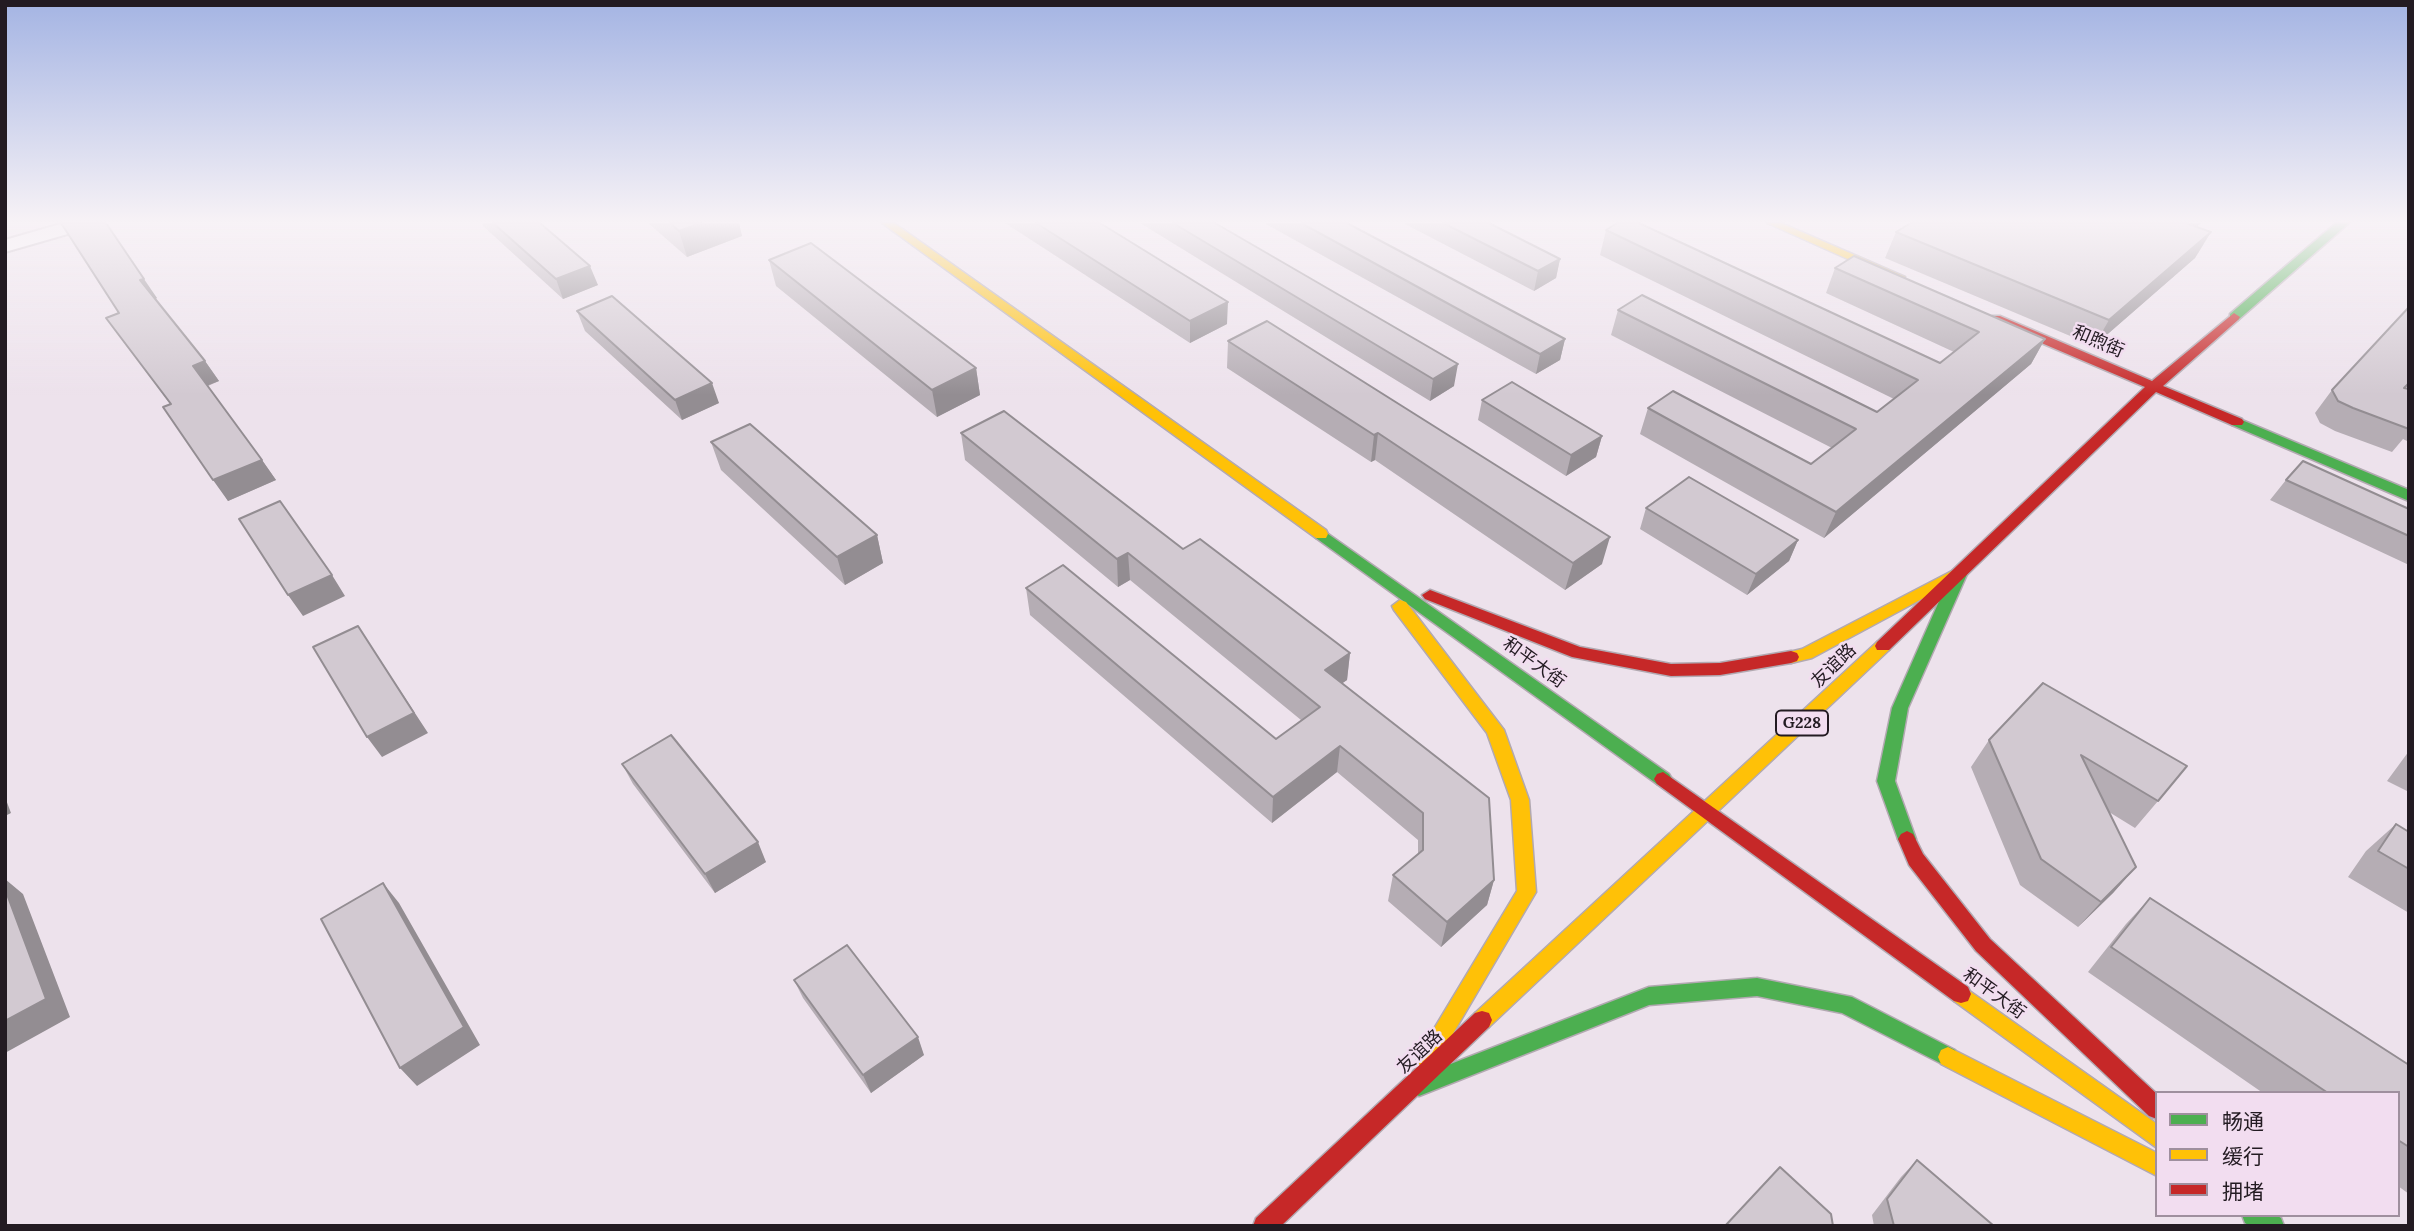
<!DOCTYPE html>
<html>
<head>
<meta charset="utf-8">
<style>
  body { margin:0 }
  #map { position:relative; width:2414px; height:1231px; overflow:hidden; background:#ede2ec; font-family:Lora,"Noto Sans SC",serif }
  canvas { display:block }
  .frame { position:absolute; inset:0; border:7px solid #231b22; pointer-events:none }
  .legend { position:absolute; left:2155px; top:1091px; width:245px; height:126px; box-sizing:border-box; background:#f2ddf0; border:2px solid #9f8f9e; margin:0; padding:9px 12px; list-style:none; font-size:21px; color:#231b22 }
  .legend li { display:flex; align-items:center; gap:14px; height:35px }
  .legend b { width:35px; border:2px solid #9f8f9e }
</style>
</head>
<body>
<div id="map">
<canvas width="2414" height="1231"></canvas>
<div class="frame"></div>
<ul class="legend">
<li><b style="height:9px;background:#4caf50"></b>畅通</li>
<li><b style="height:9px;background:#ffc107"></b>缓行</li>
<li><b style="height:9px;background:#c62828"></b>拥堵</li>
</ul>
</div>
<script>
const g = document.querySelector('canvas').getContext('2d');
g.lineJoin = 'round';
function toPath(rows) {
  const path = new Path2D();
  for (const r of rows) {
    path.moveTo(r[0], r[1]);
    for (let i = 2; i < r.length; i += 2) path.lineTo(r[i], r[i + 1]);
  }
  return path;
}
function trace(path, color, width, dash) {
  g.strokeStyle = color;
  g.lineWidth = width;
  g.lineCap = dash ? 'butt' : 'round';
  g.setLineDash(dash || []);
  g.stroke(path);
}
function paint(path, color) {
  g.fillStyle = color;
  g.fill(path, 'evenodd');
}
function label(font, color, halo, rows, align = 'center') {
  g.font = font + ' Lora,"Noto Sans SC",serif';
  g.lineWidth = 5;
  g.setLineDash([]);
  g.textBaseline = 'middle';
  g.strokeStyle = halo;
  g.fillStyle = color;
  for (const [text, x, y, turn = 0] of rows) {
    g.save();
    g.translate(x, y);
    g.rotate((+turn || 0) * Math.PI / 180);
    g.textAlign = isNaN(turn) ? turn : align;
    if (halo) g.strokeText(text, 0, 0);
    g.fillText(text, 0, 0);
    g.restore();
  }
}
const street = toPath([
  [64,223,95,223,92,227,5,252,5,240,64,223]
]);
const fast = toPath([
  [2336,223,2349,223,2238,320,2230,320,2230,314,2336,223],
  [2237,418,2409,490,2409,501,2232,425,2230,422,2237,418],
  [1321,529,1669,774,1672,779,1669,784,1663,786,1657,784,1316,538,1314,534,1316,530,1321,529],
  [1960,567,1968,572,1908,708,1895,781,1916,839,1913,844,1907,847,1901,844,1898,839,1877,781,1892,708,1952,572,1960,567],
  [1757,978,1852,997,1955,1050,1958,1057,1955,1064,1948,1067,1842,1013,1757,996,1649,1005,1419,1096,1412,1093,1408,1086,1412,1079,1649,987,1757,978],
  [2242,1215,2276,1215,2281,1218,2284,1226,2250,1226,2245,1223,2242,1215]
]);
const slow = toPath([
  [882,223,894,223,1326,530,1328,534,1326,538,1316,538,882,223],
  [1767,223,1781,223,1905,277,1899,281,1895,280,1767,223],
  [1952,571,1960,576,1957,580,1812,658,1791,663,1785,661,1783,657,1785,653,1802,649,1952,571],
  [1400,600,1406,602,1504,730,1529,800,1536,892,1434,1066,1427,1069,1420,1066,1417,1059,1420,1052,1517,891,1511,800,1487,733,1394,610,1392,606,1400,600],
  [1883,640,1889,642,1891,646,1889,650,1489,1027,1482,1029,1475,1027,1472,1020,1475,1013,1877,642,1883,640],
  [1961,985,2157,1124,2157,1148,1954,1001,1951,994,1954,987,1961,985],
  [1948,1047,2157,1153,2157,1176,1941,1064,1938,1057,1941,1050,1948,1047]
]);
const jam = toPath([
  [2234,313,2240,317,2238,320,2163,386,2242,419,2244,422,2242,425,2232,425,2156,392,1889,650,1877,650,1875,646,1877,642,2145,387,1992,322,1992,316,2000,316,2152,381,2234,313],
  [1430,590,1580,647,1671,664,1720,663,1791,651,1797,653,1799,657,1797,661,1791,663,1720,675,1671,676,1572,657,1425,599,1422,595,1430,590],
  [1663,772,1968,987,1971,994,1968,1001,1961,1003,1954,1001,1657,784,1654,779,1657,774,1663,772],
  [1907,831,1913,834,1923,854,1990,939,2157,1094,2157,1119,2149,1116,1976,951,1909,865,1898,839,1901,834,1907,831],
  [1482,1011,1489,1013,1492,1020,1489,1027,1281,1226,1253,1226,1256,1218,1475,1013,1482,1011]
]);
const wall = toPath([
  [61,223,157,298,155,299,205,361,219,381,208,386,262,460,276,480,228,501,170,404,106,318,119,313],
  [482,223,540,223,598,285,563,299,483,226],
  [648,223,739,223,742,236,687,257],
  [1005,223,1100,223,1227,324,1190,343],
  [1140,223,1215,223,1454,386,1430,401],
  [1264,223,1347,223,1565,339,1560,360,1536,374],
  [1403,223,1489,223,1560,259,1556,278,1534,291],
  [1911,223,2201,223,2196,227,2211,232,2195,258,2094,346,1885,258,1896,232],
  [1606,230,1940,363,1954,352,1826,293,1835,268,2045,339,2031,364,1824,538,1640,434,1648,408,1811,464,1832,448,1611,335,1618,310,1877,412,1894,399,1600,255],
  [769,260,976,368,980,395,937,417,776,286],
  [577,311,719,403,682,420,585,331],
  [1228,341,1602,564,1565,590,1375,460,1371,462,1227,368],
  [2406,388,2409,389,2409,442,2403,439,2392,452,2335,431,2320,423,2315,413,2332,390],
  [1482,400,1602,436,1596,457,1566,476,1478,420],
  [961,433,1183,549,1350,653,1347,680,1342,683,1494,880,1487,905,1441,947,1388,901,1393,875,1418,854,1418,840,1337,772,1272,823,1030,615,1026,588,1276,739,1301,720,1130,580,1118,587,965,460],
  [711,442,877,535,883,563,845,585,721,470],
  [2286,480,2409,509,2409,565,2270,500],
  [1646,508,1798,540,1789,561,1747,595,1640,529],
  [2043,683,2158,801,2135,828,2109,812,2136,867,2113,893,2078,927,2020,885,1971,767,1989,740],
  [2409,751,2409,792,2387,781],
  [622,764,766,862,715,893,633,784],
  [2396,824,2409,832,2409,913,2348,877,2366,851],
  [2150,898,2409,1065,2409,1194,2398,1186,2398,1093,2263,1093,2088,972,2126,924],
  [794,980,924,1055,871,1093,803,998],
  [1917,1160,1994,1226,1874,1226,1872,1215,1901,1177]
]);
const shadedWall = toPath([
  [701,223,739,223,742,236,687,257,679,231],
  [2186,223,2201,223,2171,249],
  [2211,232,2195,258,2094,346,2109,320],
  [1560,259,1556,278,1534,291,1538,271],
  [590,266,598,285,563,299,556,279],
  [144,279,157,298,153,300,140,280],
  [1228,302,1227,324,1190,343,1190,321],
  [1565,339,1560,360,1536,374,1540,354],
  [2045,339,2031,364,1824,538,1836,512],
  [205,361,219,381,206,386,193,366],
  [1458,364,1454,386,1430,401,1433,379],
  [976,368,980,395,937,417,932,390],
  [712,383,719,403,682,420,675,400],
  [1378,433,1375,460,1371,462,1374,435],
  [1602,436,1596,457,1566,476,1571,455],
  [262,460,276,480,228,501,213,480],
  [877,535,883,563,845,585,837,557],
  [1610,537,1602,564,1565,590,1573,563],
  [1798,540,1789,561,1747,595,1756,574],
  [1128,553,1130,580,1118,587,1117,559],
  [332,575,345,596,303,616,288,595],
  [358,626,428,733,382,757,367,737],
  [1350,653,1347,680,1323,697,1325,670],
  [1340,746,1337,772,1272,823,1273,797],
  [5,797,11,813,5,816],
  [758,842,766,862,715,893,705,874],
  [2136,867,2113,893,2078,927,2101,902],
  [5,879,23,894,70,1017,5,1053],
  [1494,880,1487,905,1441,947,1447,922],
  [383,883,399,903,480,1045,417,1086,400,1068],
  [918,1037,924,1055,871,1093,863,1075]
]);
const building = toPath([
  [61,223,106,223,144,279,140,280,205,361,193,366,262,460,213,480,163,407,171,404,106,318,119,313,61,223],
  [493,223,540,223,590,266,556,279,493,223],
  [670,223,701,223,679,231,670,223],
  [1036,223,1100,223,1228,302,1190,321,1036,223],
  [1173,223,1215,223,1458,364,1433,379,1173,223],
  [1301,223,1347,223,1565,339,1540,354,1301,223],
  [1443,223,1489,223,1560,259,1538,271,1443,223],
  [1617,223,1639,223,1940,363,1979,332,1835,268,1854,256,2045,339,1836,512,1648,408,1673,391,1811,464,1856,429,1618,310,1642,295,1877,412,1918,380,1606,230,1617,223],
  [1911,223,2186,223,2211,232,2109,320,1896,232,1911,223],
  [811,243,976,368,932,390,769,260,811,243],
  [612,296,712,383,675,400,577,311,612,296],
  [2409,307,2409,383,2404,388,2409,389,2409,429,2353,408,2338,401,2332,390,2409,307],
  [1267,321,1610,537,1573,563,1378,433,1374,435,1228,341,1267,321],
  [1512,382,1602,436,1571,455,1482,400,1512,382],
  [1004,411,1183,549,1200,539,1350,653,1325,670,1489,798,1494,880,1447,922,1393,875,1423,850,1423,813,1340,746,1273,797,1026,588,1063,565,1276,739,1320,707,1128,553,1117,559,961,433,1004,411],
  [750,424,877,535,837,557,711,442,750,424],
  [2303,461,2409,509,2409,536,2286,480,2303,461],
  [1689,477,1798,540,1756,574,1646,508,1689,477],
  [280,501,332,575,288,595,239,519,280,501],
  [358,626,414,713,367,737,313,647,358,626],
  [2043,683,2187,766,2158,801,2081,755,2136,867,2101,902,2041,859,1989,740,2043,683],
  [671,735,758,842,705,874,622,764,671,735],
  [2396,824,2409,832,2409,869,2378,851,2396,824],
  [383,883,464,1027,400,1068,321,919,383,883],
  [5,889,46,999,5,1021,5,889],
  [2150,898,2409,1065,2409,1147,2398,1140,2398,1093,2328,1093,2111,947,2150,898],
  [847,945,918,1037,863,1075,794,980,847,945],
  [1917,1160,1994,1226,1894,1226,1887,1199,1917,1160],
  [1780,1167,1831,1214,1833,1226,1725,1226,1780,1167]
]);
const shields = [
  [1802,723,52]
];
const shieldNames = [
  ["G228",1802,723]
];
const streetNames = [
  ["和煦街",2098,342,23],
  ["和平大街",1534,663,36],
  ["友谊路",1834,666,-44],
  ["和平大街",1994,994,36],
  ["友谊路",1420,1052,-43]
];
trace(street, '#b2a9b1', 4);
trace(fast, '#b2a9b1', 3);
trace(slow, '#b2a9b1', 3);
trace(jam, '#b2a9b1', 3);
paint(street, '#fcfbfc');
paint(fast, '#4caf50');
paint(slow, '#ffc107');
paint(jam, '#c62828');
paint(wall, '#b5adb4');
paint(shadedWall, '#938d92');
paint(building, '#d2c9d1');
trace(building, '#938d92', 2);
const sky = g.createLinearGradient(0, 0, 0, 395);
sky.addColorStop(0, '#a4b4e3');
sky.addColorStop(0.56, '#f7f2f6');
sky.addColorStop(1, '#f7f2f600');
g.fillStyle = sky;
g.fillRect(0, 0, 2414, 395);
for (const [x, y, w] of shields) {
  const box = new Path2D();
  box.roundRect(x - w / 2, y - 12.5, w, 25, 5);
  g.fillStyle = '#f2ddf0';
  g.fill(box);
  trace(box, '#231b22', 2);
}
label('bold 16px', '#231b22', null, shieldNames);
label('18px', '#231b22', '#f2ddf0', streetNames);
</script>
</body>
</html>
